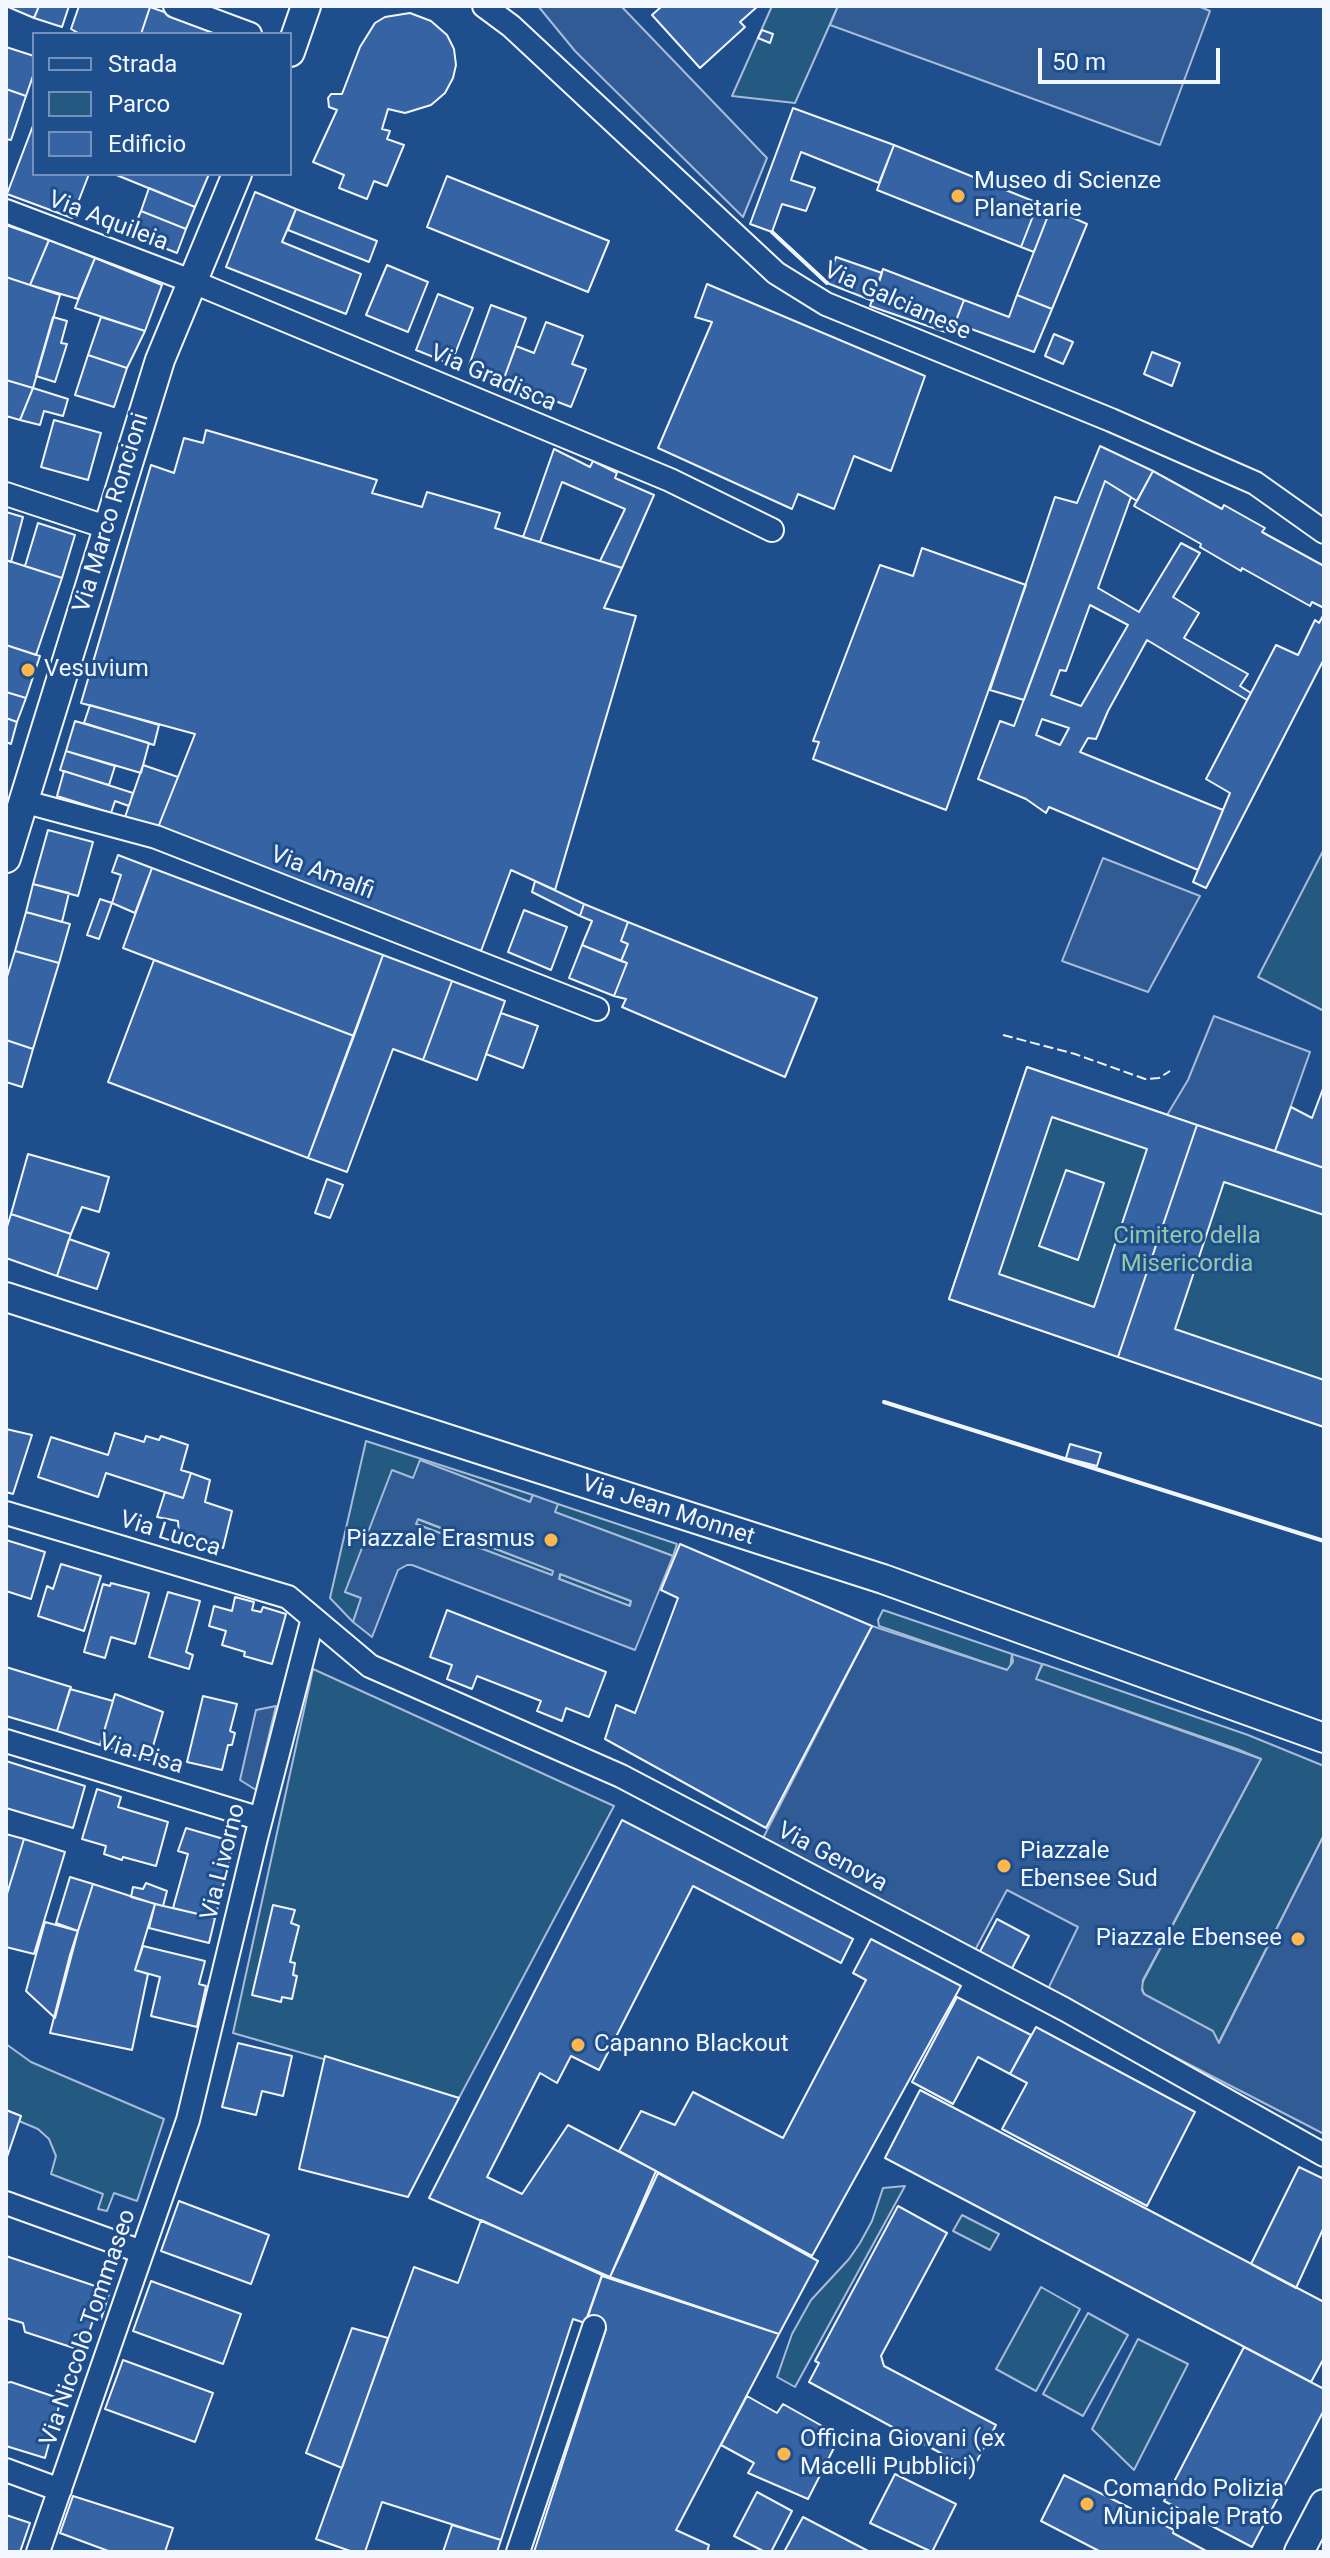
<!DOCTYPE html>
<html>
<head>
<meta charset="utf-8">
<style>
  body { margin:0 }
  #map { position:relative; width:1330px; height:2558px; overflow:hidden; background:#1f4e8c; font-family:Roboto,sans-serif }
  canvas { display:block }
  .frame { position:absolute; inset:0; border:8px solid #f2f6ff; pointer-events:none }
  .legend { position:absolute; left:32px; top:32px; width:260px; height:144px; box-sizing:border-box; background:#1f4e8c; border:2px solid #7391ba; margin:0; padding:10px 14px; list-style:none; font-size:24px; color:#f2f6ff }
  .legend li { display:flex; align-items:center; gap:16px; height:40px }
  .legend b { width:40px; border:2px solid #7391ba }
  .scale { position:absolute; left:1038px; top:48px; width:182px; height:36px; box-sizing:border-box; border:4px solid #f2f6ff; border-top:0; padding-left:10px; font-size:24px; line-height:28px; white-space:nowrap; color:#f2f6ff; -webkit-text-stroke:6px #1f4e8c; paint-order:stroke }
</style>
</head>
<body>
<div id="map">
<canvas width="1330" height="2558"></canvas>
<div class="frame"></div>
<ul class="legend">
<li><b style="height:10px;background:#1f4e8c"></b>Strada</li>
<li><b style="height:22px;background:#245a82"></b>Parco</li>
<li><b style="height:22px;background:#3563a3"></b>Edificio</li>
</ul>
<div class="scale">50 m</div>
</div>
<script>
const g = document.querySelector('canvas').getContext('2d');
g.lineJoin = 'round';
function paint(path, color) {
  g.fillStyle = color;
  g.fill(path, 'evenodd');
}
function toPath(rows) {
  const path = new Path2D();
  for (const r of rows) {
    path.moveTo(r[0], r[1]);
    for (let i = 2; i < r.length; i += 2) path.lineTo(r[i], r[i + 1]);
  }
  return path;
}
function trace(path, color, width, dash) {
  g.strokeStyle = color;
  g.lineWidth = width;
  g.lineCap = dash ? 'butt' : 'round';
  g.setLineDash(dash || []);
  g.stroke(path);
}
function label(font, color, halo, rows, align = 'center') {
  g.font = font + ' Roboto,sans-serif';
  g.lineWidth = 6;
  g.setLineDash([]);
  g.textBaseline = 'middle';
  g.strokeStyle = halo;
  g.fillStyle = color;
  for (const [text, x, y, turn = 0] of rows) {
    g.save();
    g.translate(x, y);
    g.rotate((+turn || 0) * Math.PI / 180);
    g.textAlign = isNaN(turn) ? turn : align;
    if (halo) g.strokeText(text, 0, 0);
    g.fillText(text, 0, 0);
    g.restore();
  }
}
const green = toPath([
  [772,6,838,6,795,103,732,96,772,6],
  [1324,849,1324,1011,1258,977,1324,849],
  [1027,1067,1324,1168,1324,1427,949,1299,1027,1067],
  [366,1441,533,1495,530,1502,420,1461,414,1478,345,1592,362,1598,353,1622,330,1598,366,1441],
  [558,1504,677,1544,673,1556,554,1512,558,1504],
  [417,1519,554,1571,552,1576,416,1524,417,1519],
  [561,1574,631,1601,629,1606,559,1579,561,1574],
  [883,1610,1012,1654,1010,1669,1007,1670,879,1626,878,1620,883,1610],
  [1043,1664,1248,1735,1324,1766,1324,1835,1218,2044,1144,1994,1141,1985,1261,1759,1237,1749,1035,1679,1043,1664],
  [313,1669,614,1806,459,2098,233,2033,313,1669],
  [6,2044,31,2062,164,2119,137,2201,114,2193,107,2211,98,2209,103,2194,51,2174,56,2156,49,2139,38,2129,19,2121,21,2116,6,2110,6,2044],
  [905,2186,795,2387,777,2377,792,2334,811,2300,849,2259,860,2243,872,2221,883,2188,905,2186],
  [962,2215,999,2234,990,2250,953,2231,962,2215],
  [1041,2287,1080,2309,1036,2391,996,2369,1041,2287],
  [1088,2313,1128,2335,1083,2416,1043,2394,1088,2313],
  [1138,2339,1188,2364,1134,2470,1092,2429,1138,2339]
]);
const parking = toPath([
  [538,6,621,6,767,158,743,217,575,51,538,6],
  [838,6,1198,6,1210,11,1160,145,830,25,838,6],
  [1103,858,1200,896,1148,992,1062,961,1103,858],
  [1214,1016,1310,1052,1275,1151,1167,1115,1188,1080,1214,1016],
  [420,1460,530,1502,533,1495,558,1504,555,1512,673,1556,635,1650,412,1565,407,1565,398,1570,372,1637,353,1622,361,1598,345,1592,392,1470,413,1478,420,1460],
  [418,1519,553,1571,552,1575,416,1524,418,1519],
  [560,1574,631,1601,630,1606,559,1579,560,1574],
  [872,1626,1007,1670,1013,1662,1012,1654,1042,1664,1036,1679,1261,1759,1143,1980,1142,1990,1144,1994,1213,2031,1219,2043,1324,1835,1324,2134,1047,1991,1078,1927,1007,1890,974,1952,760,1844,872,1626],
  [276,1706,256,1790,240,1780,256,1710,276,1706]
]);
const building = toPath([
  [6,6,39,6,34,18,6,6],
  [39,6,69,6,62,27,34,18,39,6],
  [79,6,149,6,150,7,141,34,80,34,71,29,79,6],
  [662,6,758,6,740,22,745,27,700,68,652,15,662,6],
  [150,7,228,34,141,34,150,7],
  [410,13,431,21,447,35,454,49,456,65,453,78,445,93,431,105,405,113,388,109,382,129,390,131,387,139,404,145,387,186,374,181,367,199,339,188,344,175,313,162,337,110,329,107,328,98,331,94,342,94,360,47,375,23,385,17,410,13],
  [762,30,773,34,770,43,758,38,762,30],
  [6,47,34,56,34,73,26,96,6,89,6,47],
  [6,89,26,96,11,140,6,139,6,89],
  [793,108,894,145,879,183,801,152,791,180,815,188,806,211,782,204,772,232,750,224,793,108],
  [34,123,34,174,89,174,72,218,7,194,34,123],
  [894,145,1038,203,1021,247,877,190,894,145],
  [114,174,209,174,195,207,114,174],
  [447,176,609,241,588,292,427,227,447,176],
  [149,188,195,207,186,229,141,211,149,188],
  [255,192,296,209,282,242,361,274,346,314,226,267,255,192],
  [1038,203,1051,208,1034,252,1021,247,1038,203],
  [1051,208,1087,224,1052,309,1017,295,1051,208],
  [296,209,377,241,369,262,288,230,296,209],
  [141,211,186,229,177,253,131,235,141,211],
  [6,225,49,240,30,285,6,277,6,225],
  [49,240,95,258,78,299,30,285,49,240],
  [836,257,882,273,873,301,827,283,836,257],
  [95,258,162,285,145,331,75,308,95,258],
  [387,265,428,282,408,332,366,315,387,265],
  [883,269,964,300,951,334,870,306,883,269],
  [6,277,60,295,33,388,6,380,6,277],
  [707,284,925,376,891,471,854,456,834,509,798,494,792,509,658,448,712,322,695,317,707,284],
  [438,294,473,308,451,364,416,350,438,294],
  [1017,295,1052,309,1034,352,955,323,964,300,1009,317,1017,295],
  [491,305,526,318,503,381,468,368,491,305],
  [53,317,67,321,61,343,67,344,55,382,36,376,53,317],
  [101,317,145,331,127,368,88,355,101,317],
  [546,322,583,336,572,364,586,369,571,407,503,381,516,346,534,353,546,322],
  [1054,334,1073,342,1063,364,1045,356,1054,334],
  [1152,352,1180,363,1172,386,1144,374,1152,352],
  [88,355,127,368,114,407,75,395,88,355],
  [6,380,33,388,20,420,6,416,6,380],
  [33,388,68,399,63,416,44,411,40,425,20,420,33,388],
  [54,420,101,433,88,480,41,467,54,420],
  [206,430,377,480,372,493,422,507,427,492,500,513,495,528,622,568,604,608,636,616,555,890,511,870,481,951,157,830,195,734,81,703,151,465,174,473,184,438,203,443,206,430],
  [1100,446,1153,471,1137,501,1105,481,1024,700,990,690,1055,497,1077,503,1100,446],
  [554,449,590,467,593,461,617,473,615,478,654,495,622,568,600,561,625,509,562,482,540,542,523,537,554,449],
  [1153,471,1222,509,1224,505,1265,528,1262,532,1324,566,1324,608,1312,602,1310,606,1242,568,1241,571,1200,547,1201,544,1134,506,1153,471],
  [1105,481,1131,497,1098,588,1139,612,1181,543,1200,553,1173,597,1199,613,1184,638,1248,674,1240,686,1251,693,1247,700,1147,640,1108,711,1096,739,1088,738,1080,752,1223,810,1198,870,1049,807,1046,813,1026,799,978,779,1000,721,1014,726,1105,481],
  [1090,605,1128,625,1081,706,1051,695,1060,670,1066,671,1090,605],
  [1042,719,1069,728,1060,745,1036,735,1042,719],
  [6,512,23,517,11,562,6,560,6,512],
  [38,523,75,535,62,578,25,566,38,523],
  [922,548,1026,585,946,810,813,759,819,742,813,741,880,565,913,576,922,548],
  [6,560,62,578,36,655,6,645,6,560],
  [1324,614,1324,659,1206,888,1193,882,1230,793,1206,779,1276,645,1298,655,1315,620,1319,623,1324,614],
  [6,645,40,656,26,698,6,692,6,645],
  [6,692,26,698,17,722,6,718,6,692],
  [90,705,159,725,154,745,84,723,90,705],
  [6,718,17,722,11,744,6,742,6,718],
  [75,721,149,743,141,773,66,751,75,721],
  [66,751,115,766,109,785,60,770,66,751],
  [143,765,178,777,157,830,125,817,143,765],
  [64,771,133,793,129,806,115,801,111,813,57,796,64,771],
  [48,830,93,842,78,896,33,884,48,830],
  [118,855,152,868,135,913,112,903,121,875,112,872,118,855],
  [152,868,383,955,354,1036,123,948,152,868],
  [535,881,584,904,580,916,532,892,535,881],
  [33,884,69,893,62,922,26,912,33,884],
  [100,899,112,903,99,939,87,935,100,899],
  [584,904,628,922,621,941,628,944,621,961,582,945,592,921,580,916,584,904],
  [524,910,567,927,551,970,508,952,524,910],
  [26,912,70,924,59,963,15,951,26,912],
  [628,922,817,998,785,1077,622,1007,626,999,614,996,627,963,621,961,628,944,621,941,628,922],
  [582,945,627,963,614,996,569,978,582,945],
  [15,951,59,963,33,1049,6,1040,6,980,15,951],
  [383,955,452,981,423,1060,393,1049,347,1172,308,1158,383,955],
  [154,960,354,1036,308,1158,108,1082,154,960],
  [452,981,505,1001,477,1080,423,1060,452,981],
  [501,1013,538,1026,523,1068,486,1054,501,1013],
  [6,1040,33,1049,22,1087,6,1082,6,1040],
  [1027,1067,1197,1125,1118,1357,949,1299,1027,1067],
  [1052,1117,1147,1149,1094,1307,999,1274,1052,1117],
  [1324,1086,1324,1168,1275,1151,1291,1107,1312,1118,1324,1086],
  [1197,1125,1324,1168,1324,1215,1224,1182,1175,1329,1324,1380,1324,1427,1118,1357,1197,1125],
  [28,1154,109,1177,99,1212,82,1207,71,1234,11,1214,28,1154],
  [1066,1170,1104,1183,1078,1260,1039,1246,1066,1170],
  [327,1179,343,1185,330,1218,315,1213,327,1179],
  [11,1214,71,1234,57,1276,6,1258,6,1230,11,1214],
  [69,1239,109,1253,97,1289,57,1276,69,1239],
  [6,1429,32,1435,13,1494,6,1492,6,1429],
  [115,1433,144,1442,146,1436,159,1440,161,1436,188,1445,181,1470,191,1473,183,1498,106,1473,98,1497,38,1477,51,1437,108,1455,115,1433],
  [1070,1444,1101,1453,1097,1466,1066,1458,1070,1444],
  [191,1473,210,1480,205,1502,232,1511,223,1548,179,1535,178,1521,157,1517,165,1492,183,1498,191,1473],
  [6,1540,45,1552,31,1599,6,1591,6,1540],
  [680,1544,872,1626,766,1828,605,1739,616,1705,635,1713,678,1598,661,1590,680,1544],
  [61,1564,101,1576,84,1631,38,1616,47,1586,53,1589,61,1564],
  [111,1583,149,1593,135,1644,111,1637,105,1658,84,1652,103,1584,110,1586,111,1583],
  [168,1592,200,1601,186,1652,193,1655,189,1669,149,1657,168,1592],
  [235,1597,254,1602,252,1610,261,1612,263,1607,286,1614,272,1664,244,1656,245,1652,222,1645,226,1631,209,1626,214,1606,232,1611,235,1597],
  [447,1610,606,1672,589,1717,566,1708,562,1721,537,1711,541,1701,477,1676,472,1689,447,1679,452,1665,430,1657,447,1610],
  [6,1667,71,1687,57,1731,6,1716,6,1667],
  [70,1689,113,1701,100,1745,57,1731,70,1689],
  [115,1694,163,1712,149,1760,100,1745,115,1694],
  [203,1696,237,1704,230,1731,235,1733,232,1745,228,1745,222,1770,187,1762,203,1696],
  [6,1761,85,1786,73,1828,6,1808,6,1761],
  [97,1789,121,1797,118,1807,168,1822,156,1866,123,1857,122,1860,104,1854,106,1846,82,1839,97,1789],
  [622,1820,853,1939,841,1963,693,1886,599,2070,571,2056,557,2083,540,2073,487,2177,522,2194,568,2125,656,2171,610,2277,429,2198,622,1820],
  [186,1828,234,1842,215,1918,173,1908,188,1854,178,1851,186,1828],
  [6,1834,24,1839,6,1897,6,1834],
  [24,1839,65,1852,34,1954,6,1947,6,1897,24,1839],
  [70,1877,93,1884,78,1931,56,1923,70,1877],
  [146,1883,167,1891,163,1906,131,1897,133,1887,143,1889,146,1883],
  [93,1884,155,1904,135,1970,148,1974,132,2050,50,2033,70,1955,93,1884],
  [155,1904,215,1918,209,1943,149,1928,155,1904],
  [273,1905,295,1910,291,1923,299,1926,290,1962,295,1963,293,1975,297,1976,292,1999,282,1997,281,2002,252,1995,273,1905],
  [997,1919,1029,1936,1009,1974,977,1957,997,1919],
  [45,1922,78,1931,55,2018,26,1991,45,1922],
  [871,1939,961,1986,812,2256,619,2151,641,2111,675,2125,693,2092,783,2138,866,1980,853,1973,871,1939],
  [143,1946,205,1961,199,1984,206,1986,197,2027,151,2016,160,1977,135,1970,143,1946],
  [957,1997,1031,2035,1010,2074,978,2057,953,2104,912,2082,957,1997],
  [1036,2027,1195,2112,1147,2206,1002,2129,1027,2083,1010,2074,1036,2027],
  [238,2043,292,2056,283,2096,262,2091,256,2115,222,2107,238,2043],
  [325,2056,459,2098,408,2197,299,2169,325,2056],
  [920,2090,1324,2302,1324,2358,1311,2382,885,2158,920,2090],
  [6,2110,21,2116,7,2157,6,2157,6,2110],
  [1299,2167,1324,2179,1324,2227,1296,2288,1251,2264,1299,2167],
  [658,2173,818,2261,779,2334,610,2277,658,2173],
  [179,2201,269,2235,251,2284,161,2251,179,2201],
  [898,2206,947,2233,881,2356,884,2366,996,2425,972,2470,809,2382,819,2363,815,2361,898,2206],
  [481,2220,602,2275,585,2323,573,2319,501,2540,382,2502,365,2552,353,2552,316,2539,414,2267,458,2283,481,2220],
  [6,2256,110,2291,101,2319,94,2317,83,2351,25,2332,23,2323,6,2318,6,2256],
  [602,2276,779,2334,676,2530,709,2545,707,2552,534,2552,606,2329,586,2322,602,2276],
  [151,2281,241,2314,223,2364,133,2331,151,2281],
  [352,2328,388,2338,342,2468,306,2453,352,2328],
  [1244,2347,1324,2389,1324,2410,1252,2547,1164,2501,1244,2347],
  [123,2360,213,2393,195,2442,105,2409,123,2360],
  [11,2382,61,2399,45,2458,6,2446,6,2383,11,2382],
  [747,2396,777,2413,783,2404,840,2436,808,2499,748,2473,754,2463,721,2445,747,2396],
  [895,2474,956,2504,932,2552,870,2523,895,2474],
  [1064,2475,1174,2530,1173,2533,1208,2552,1101,2552,1041,2521,1064,2475],
  [757,2492,792,2511,771,2552,765,2552,734,2536,757,2492],
  [73,2496,173,2528,165,2552,111,2552,60,2533,73,2496],
  [6,2515,30,2523,20,2552,6,2552,6,2515],
  [803,2517,870,2552,784,2552,803,2517],
  [452,2525,501,2540,497,2552,443,2552,452,2525]
]);
const minor = toPath([
  [175,6,250,34],
  [484,6,511,26,776,273,826,304,1111,420,1255,483,1324,532],
  [6,211,191,281,670,480,772,530],
  [6,494,106,527],
  [22,801,156,837,597,1009],
  [6,1513,288,1597,370,1666,621,1776,1064,2009,1324,2155],
  [6,1741,261,1819],
  [6,2203,142,2252],
  [6,2470,60,2490],
  [38,2552,188,2120,256,1838,313,1618],
  [518,2552,594,2327]
]);
const tertiary = toPath([
  [290,52,306,6],
  [6,858,160,360,237,174],
  [6,1297,883,1579,1324,1738],
  [1299,2552,1324,2504]
]);
const fence = toPath([
  [1003,1035,1075,1054,1145,1079,1159,1078,1170,1071]
]);
const wall = toPath([
  [772,232,827,283],
  [884,1402,1324,1541]
]);
const markers = [
  [958,196,8,"#ffb74d"],
  [28,670,8,"#ffb74d"],
  [551,1540,8,"#ffb74d"],
  [1004,1866,8,"#ffb74d"],
  [1298,1939,8,"#ffb74d"],
  [578,2045,8,"#ffb74d"],
  [784,2454,8,"#ffb74d"],
  [1087,2504,8,"#ffb74d"]
];
const poiNames = [
  ["Museo di Scienze",974,182],
  ["Planetarie",974,210],
  ["Vesuvium",44,670],
  ["Piazzale Erasmus",535,1540,"right"],
  ["Piazzale",1020,1852],
  ["Ebensee Sud",1020,1880],
  ["Piazzale Ebensee",1282,1939,"right"],
  ["Capanno Blackout",594,2045],
  ["Officina Giovani (ex",800,2440],
  ["Macelli Pubblici)",800,2468],
  ["Comando Polizia",1103,2490],
  ["Municipale Prato",1103,2518]
];
const streetNames = [
  ["Via Aquileia",108,222,21],
  ["Via Galcianese",897,302,24],
  ["Via Gradisca",493,379,23],
  ["Via Marco Roncioni",112,513,-73],
  ["Via Amalfi",322,874,21],
  ["Via Jean Monnet",668,1511,18],
  ["Via Lucca",170,1535,17],
  ["Via Pisa",141,1755,17],
  ["Via Genova",832,1858,28],
  ["Via Livorno",224,1862,-76],
  ["Via Niccolò Tommaseo",89,2328,-71]
];
const parkNames = [
  ["Cimitero della",1187,1237],
  ["Misericordia",1187,1265]
];
paint(green, '#245a82');
trace(green, '#a8bbd7', 2);
paint(parking, '#305b95');
trace(parking, '#a8bbd7', 2);
paint(building, '#3563a3');
trace(building, '#f2f6ff', 2);
trace(minor, '#f2f6ff', 26);
trace(tertiary, '#f2f6ff', 32);
trace(minor, '#1f4e8c', 22);
trace(tertiary, '#1f4e8c', 28);
trace(fence, '#f2f6ff', 2, [10, 4]);
trace(wall, '#f2f6ff', 4);
for (const [x, y, r, color] of markers) {
  const dot = new Path2D();
  dot.arc(x, y, r, 0, 2 * Math.PI);
  g.fillStyle = color;
  g.fill(dot);
  trace(dot, '#1f4e8c', 3);
}
label('24px', '#f2f6ff', '#1f4e8c', poiNames, 'left');
label('24px', '#f2f6ff', '#1f4e8c', streetNames);
label('24px', '#97c8a6', '#1f4e8c', parkNames);
</script>
</body>
</html>
